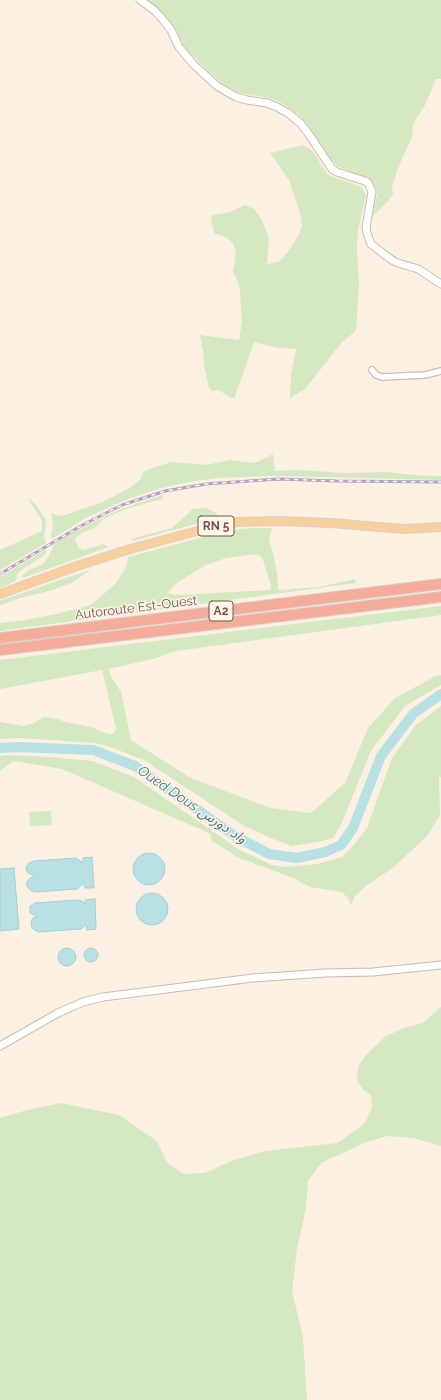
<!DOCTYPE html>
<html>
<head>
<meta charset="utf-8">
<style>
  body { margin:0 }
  canvas { display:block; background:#fcf0e3 }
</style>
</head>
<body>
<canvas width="441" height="1400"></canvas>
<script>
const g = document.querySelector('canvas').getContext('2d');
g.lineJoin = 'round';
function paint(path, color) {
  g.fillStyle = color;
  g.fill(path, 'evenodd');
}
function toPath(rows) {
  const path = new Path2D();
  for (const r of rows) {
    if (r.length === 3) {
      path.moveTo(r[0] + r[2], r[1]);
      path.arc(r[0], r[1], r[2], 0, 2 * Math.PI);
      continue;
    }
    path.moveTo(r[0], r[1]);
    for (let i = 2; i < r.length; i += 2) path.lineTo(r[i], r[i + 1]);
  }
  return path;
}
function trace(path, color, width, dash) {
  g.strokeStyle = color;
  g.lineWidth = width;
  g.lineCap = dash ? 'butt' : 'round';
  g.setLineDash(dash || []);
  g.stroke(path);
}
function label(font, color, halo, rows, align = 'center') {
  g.font = font + ' Raleway,"Noto Sans Arabic",sans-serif';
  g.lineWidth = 3;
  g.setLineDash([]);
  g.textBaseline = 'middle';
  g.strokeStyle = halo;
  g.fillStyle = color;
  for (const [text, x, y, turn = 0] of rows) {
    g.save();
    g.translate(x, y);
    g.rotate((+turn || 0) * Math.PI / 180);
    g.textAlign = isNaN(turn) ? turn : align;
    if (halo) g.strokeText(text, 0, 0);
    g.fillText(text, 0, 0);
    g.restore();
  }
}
const green = toPath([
  [147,0,441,0,441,79,436,79,425,105,413,124,412,137,398,168,392,187,393,194,389,200,372,217,377,195,376,189,370,179,337,166,328,156,308,126,300,116,287,106,275,100,264,97,240,93,228,87,211,74,185,48,174,27,165,16],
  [303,145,312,150,328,175,362,187,366,195,358,230,357,248,359,286,356,331,342,342,305,389,290,398,291,374,296,349,278,348,254,342,234,399,218,390,212,391,209,388,204,365,203,351,200,335,239,340,242,322,240,290,237,280,233,272,236,251,233,243,227,238,214,233,211,219,213,215,230,212,245,205,254,209,262,220,269,238,267,264,279,262,287,253,298,236,302,227,301,216,289,180,270,153],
  [273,454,275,471,298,470,345,473,387,472,415,475,441,476,441,480,274,476,218,478,195,481,161,488,123,501,86,518,52,539,51,535,53,525,51,513,56,515,62,516,103,502,131,487,141,479,143,472,152,468,172,462,206,465,230,460,255,463],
  [162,495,163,499,126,509,102,520,96,527,82,533,75,539,79,549,84,550,103,544,109,547,23,578,22,576,27,571,43,564,47,559,52,550,53,545,76,531,118,510],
  [27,497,35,504,45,518,46,524,44,536,46,543,0,570,0,550,42,531,42,521],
  [206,508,216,513,218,516,214,519,133,541,131,539,172,528,193,509],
  [251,528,272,528,269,541,273,553,277,573,278,590,319,587,355,579,356,583,0,631,0,623,25,620,56,614,91,605,115,584,126,568,128,557,225,531],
  [256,554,262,557,271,586,270,590,178,595,167,593,178,582,204,566,226,558],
  [47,549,46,553,43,556,20,571,17,575,16,581,0,588,0,577],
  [92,569,73,582,53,590,24,597,0,605,0,601,2,600],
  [441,606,441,615,176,651,153,659,108,669,113,680,121,692,131,740,189,777,270,808,311,813,345,783,368,728,395,698,436,676,441,675,441,685,405,706,371,751,341,825,333,838,318,842,292,846,273,839,244,826,144,760,110,747,94,743,20,738,0,739,0,722,23,726,34,723,44,717,58,719,65,722,91,727,108,734,113,734,116,729,102,670,0,689,0,660],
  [441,706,441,777,439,778,440,815,427,836,394,867,366,886,355,896,351,906,348,898,342,892,310,887,293,878,237,857,211,840,211,834,62,769,13,761,0,771,0,756,9,755,50,757,93,761,134,777,240,850,272,865,286,867,317,864,342,857,354,845,367,828,392,758,416,725],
  [51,811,52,825,30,826,29,812],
  [441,1007,441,1146,413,1138,387,1136,364,1143,321,1163,308,1181,306,1208,297,1249,292,1291,303,1337,307,1400,0,1400,0,1118,27,1110,61,1103,119,1115,157,1141,167,1163,184,1174,205,1173,231,1161,265,1151,337,1143,364,1124,372,1108,371,1095,363,1090,357,1080,358,1067,365,1056,386,1036,407,1027,423,1023]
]);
const water = toPath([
  [149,869,16],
  [92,857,94,888,85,888,84,883,77,889,36,892,32,891,27,887,27,882,30,878,35,877,27,872,26,867,29,863,34,861,76,858,83,863,83,858,92,857],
  [14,868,19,929,0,931,0,869,14,868],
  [152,909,16],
  [95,899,96,929,87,930,86,925,81,929,38,932,32,928,31,922,33,918,38,917,30,913,30,906,35,903,76,900,82,901,85,904,85,900,95,899],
  [91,955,7],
  [67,957,9]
]);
const river = toPath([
  [0,748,19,747,93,750,135,766,235,836,269,854,297,858,325,852,341,845,353,828,381,756,413,714,441,694]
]);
const minor = toPath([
  [372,370,376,375,382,377,425,375,441,371]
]);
const tertiary = toPath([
  [140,0,154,10,164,21,171,30,179,47,193,64,217,86,236,97,247,100,267,103,277,107,288,113,300,123,308,133,332,169,337,172,365,181,368,183,372,192,366,227,367,233,371,244,385,255,395,262,418,269,441,284],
  [0,1046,58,1013,83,1002,103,997,253,978,325,973,373,972,441,965]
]);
const primary = toPath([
  [0,594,77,566,130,549,216,526,238,522,281,521,331,523,403,529,441,527]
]);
const motorway = toPath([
  [0,638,441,584],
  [0,650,441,597]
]);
const rail = toPath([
  [0,574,79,527,102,515,122,505,165,491,206,484,278,479,336,481,441,482]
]);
const shields = [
  [216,526,36],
  [221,611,24]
];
const shieldNames = [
  ["RN 5",216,526],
  ["A2",221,611]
];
const streetNames = [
  ["Autoroute Est-Ouest",136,608,-7]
];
const waterNames = [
  ["Oued Dous واد دورس",192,805,34]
];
paint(green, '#d4e9c2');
paint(water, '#b8e1e4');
trace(water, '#9fd1d6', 1);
trace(river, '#b8e1e4', 10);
trace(minor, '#cfbaad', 8);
trace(tertiary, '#cfbaad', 9);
trace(primary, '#d8d0cc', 10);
trace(motorway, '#d8d0cc', 12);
trace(minor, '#fff', 5.5);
trace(tertiary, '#fff', 7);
trace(primary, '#f9d09d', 8);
trace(motorway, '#f5ac9b', 10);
trace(rail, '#b2a2c4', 3);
trace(rail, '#fff5e9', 1.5, [4.5]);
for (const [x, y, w] of shields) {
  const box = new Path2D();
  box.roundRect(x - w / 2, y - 10, w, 20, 3);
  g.fillStyle = '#fff5e9';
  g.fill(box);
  trace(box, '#73564a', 1);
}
label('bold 12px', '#73564a', null, shieldNames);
label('13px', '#73564a', '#fff5e9', streetNames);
label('italic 14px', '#41797f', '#fff5e9', waterNames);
</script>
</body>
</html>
